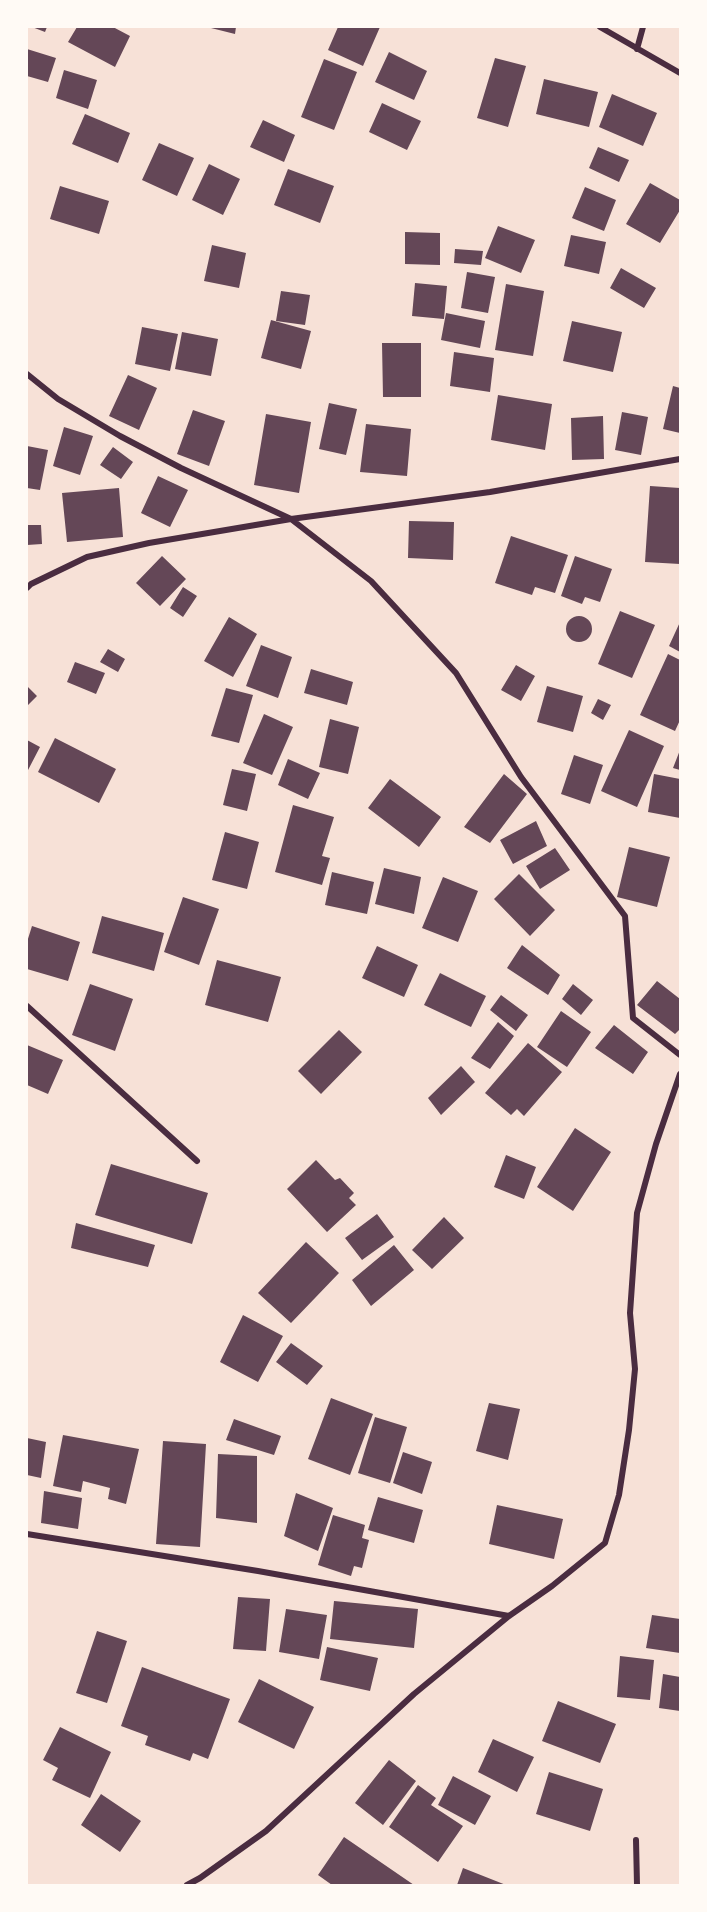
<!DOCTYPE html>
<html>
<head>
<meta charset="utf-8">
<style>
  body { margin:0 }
  #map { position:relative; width:707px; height:1912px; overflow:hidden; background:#f7e1d7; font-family:"Open Sans",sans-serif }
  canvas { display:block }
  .frame { position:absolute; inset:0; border:28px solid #fffaf5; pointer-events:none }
</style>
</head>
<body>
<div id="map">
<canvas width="707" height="1912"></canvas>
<div class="frame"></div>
</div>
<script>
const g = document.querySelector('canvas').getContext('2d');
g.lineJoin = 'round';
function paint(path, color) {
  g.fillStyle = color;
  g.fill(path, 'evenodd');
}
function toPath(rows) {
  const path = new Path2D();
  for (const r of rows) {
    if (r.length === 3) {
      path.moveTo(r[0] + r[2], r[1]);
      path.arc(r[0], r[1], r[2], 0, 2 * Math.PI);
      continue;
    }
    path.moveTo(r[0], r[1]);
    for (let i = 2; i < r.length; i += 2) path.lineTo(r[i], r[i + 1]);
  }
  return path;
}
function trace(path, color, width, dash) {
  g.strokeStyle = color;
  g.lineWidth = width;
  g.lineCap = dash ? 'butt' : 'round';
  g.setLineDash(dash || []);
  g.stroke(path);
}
const building = toPath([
  [32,27,47,27,45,32],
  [77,27,113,27,130,36,115,67,68,42],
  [207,27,236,27,235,34],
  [338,27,380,27,363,66,328,50],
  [27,49,56,58,48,82,27,76],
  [389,52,427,71,414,100,375,82],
  [495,58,526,66,508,127,477,118],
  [324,59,357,72,334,130,301,117],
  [64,70,97,80,88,109,56,98],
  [544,79,598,92,589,127,536,114],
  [612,94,657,113,643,146,599,127],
  [382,103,421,121,407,150,369,132],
  [85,114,130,133,118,163,72,144],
  [263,120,295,135,284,162,250,147],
  [159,143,194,158,177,196,142,180],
  [598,147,629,160,619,182,589,168],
  [209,164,240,179,223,215,192,200],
  [288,169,334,186,320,223,274,205],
  [650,183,680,200,680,210,660,243,626,224],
  [60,186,109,201,99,234,50,219],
  [585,187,616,200,604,231,572,218],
  [498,226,535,240,521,273,485,258],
  [405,232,440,233,440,265,405,264],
  [571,235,606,242,599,274,564,266],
  [212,245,246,253,239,288,204,281],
  [455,249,483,251,481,265,454,263],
  [621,268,656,288,644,308,610,288],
  [467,272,495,277,488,313,461,308],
  [415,283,447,286,444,319,412,316],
  [506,284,544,291,533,356,495,350],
  [281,291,310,295,305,325,276,321],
  [446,313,485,321,480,348,441,340],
  [271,320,311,331,301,369,261,358],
  [572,321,622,332,613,372,563,361],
  [142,327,178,334,170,371,135,364],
  [182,332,218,339,211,376,175,369],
  [382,343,421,343,421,397,383,397],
  [454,352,494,358,490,392,450,386],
  [128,375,157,388,139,430,109,416],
  [673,386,680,388,680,433,663,429],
  [498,395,552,404,545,450,491,440],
  [329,403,357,409,346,455,319,449],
  [193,410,225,421,209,466,177,454],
  [622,412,648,417,641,455,615,450],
  [266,414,311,422,299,493,254,485],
  [603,416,604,459,572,460,571,418],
  [366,424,411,429,407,476,360,472],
  [64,427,93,436,80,475,53,466],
  [27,446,48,450,40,490,27,488],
  [113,447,133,462,121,479,100,465],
  [158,476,188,490,170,527,141,513],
  [650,486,680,488,680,564,645,562],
  [119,488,123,537,67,542,62,493],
  [409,521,454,522,453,560,408,558],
  [27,525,41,525,42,544,27,545],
  [511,536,568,555,555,593,535,587,532,595,495,583],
  [162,556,186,579,160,606,136,583],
  [575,556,612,569,600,602,585,597,582,604,561,596],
  [183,587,197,596,183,617,170,608],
  [620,611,655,625,632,678,598,664],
  [579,629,13],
  [229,617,257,634,233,677,204,661],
  [680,622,680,652,669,646],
  [261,645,292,657,278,698,246,686],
  [108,649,125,659,118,672,100,662],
  [668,654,680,660,680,720,675,731,640,715],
  [75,662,105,673,96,694,67,682],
  [516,665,535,676,521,701,501,690],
  [311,669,353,682,347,705,304,693],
  [27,686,37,696,27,706],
  [547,686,583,696,573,732,537,722],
  [226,688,253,695,239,743,211,736],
  [598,699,611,705,603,720,591,713],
  [264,714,293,727,272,775,243,763],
  [330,719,359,727,348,774,319,767],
  [629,730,664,746,637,807,601,791],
  [55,738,116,769,99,803,38,772],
  [27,740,40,747,27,772],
  [680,750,680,770,673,768],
  [574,755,603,765,590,804,561,794],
  [288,759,320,773,308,799,278,785],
  [232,769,256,774,247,811,223,805],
  [504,774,527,794,490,843,464,827],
  [654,774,680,779,680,818,648,812],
  [390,779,441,817,419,847,368,808],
  [293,805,334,817,322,856,330,858,322,885,275,872],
  [536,821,547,846,513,864,500,840],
  [225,832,259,842,247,889,212,880],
  [629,847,670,857,657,907,617,897],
  [555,848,570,870,540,889,526,866],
  [384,868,421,877,414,914,375,904],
  [332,872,374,882,367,914,325,905],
  [519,874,555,910,530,936,494,899],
  [443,877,478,891,458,942,422,928],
  [183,897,219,909,199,965,164,952],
  [102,916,164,933,154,971,92,953],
  [32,926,80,942,68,981,27,969,27,942],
  [522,945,560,975,548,995,507,968],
  [377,946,418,965,404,997,362,978],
  [217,960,281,977,268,1022,205,1005],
  [440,973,486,996,471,1027,424,1005],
  [657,981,680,999,680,1029,675,1034,637,1005],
  [90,984,133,999,115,1051,72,1035],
  [573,984,593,1000,581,1015,562,999],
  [501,995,528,1015,516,1031,490,1010],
  [561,1011,591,1032,567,1067,537,1047],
  [498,1022,514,1036,490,1069,471,1058],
  [614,1025,648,1052,633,1074,595,1048],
  [339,1030,362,1052,321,1094,298,1071],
  [528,1043,562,1072,524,1116,517,1109,511,1115,485,1093],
  [27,1045,63,1060,48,1094,27,1085],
  [461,1066,475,1082,441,1115,428,1098],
  [575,1128,611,1152,573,1211,537,1187],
  [506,1155,536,1167,524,1199,494,1187],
  [316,1160,335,1180,340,1178,354,1193,349,1198,356,1205,327,1232,287,1189],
  [111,1164,208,1193,192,1244,95,1215],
  [377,1214,394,1237,362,1260,345,1238],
  [444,1217,464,1238,432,1269,412,1250],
  [76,1223,155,1245,148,1267,71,1248],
  [306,1242,339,1273,291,1323,258,1293],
  [394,1245,414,1270,371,1306,352,1280],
  [243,1315,283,1336,258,1382,220,1362],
  [291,1343,323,1366,307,1385,276,1362],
  [331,1398,373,1414,350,1475,308,1459],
  [489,1403,520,1409,508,1460,476,1451],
  [375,1417,407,1427,390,1483,358,1473],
  [234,1419,281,1436,274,1455,226,1440],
  [63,1435,139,1449,126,1504,108,1499,110,1488,83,1481,81,1492,53,1486],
  [27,1438,46,1442,41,1478,27,1475],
  [163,1441,206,1444,200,1547,156,1544],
  [403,1452,432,1462,422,1494,393,1483],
  [218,1454,257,1456,257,1523,216,1518],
  [44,1491,82,1498,78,1529,41,1523],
  [296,1493,333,1508,318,1551,284,1536],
  [378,1497,423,1510,414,1543,368,1530],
  [497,1505,563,1519,554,1559,489,1544],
  [333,1515,365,1525,362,1538,369,1540,362,1568,354,1566,351,1576,318,1565],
  [238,1597,270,1599,266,1651,233,1649],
  [334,1601,418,1609,414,1648,330,1639],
  [286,1609,327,1615,319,1659,279,1652],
  [652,1615,680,1619,680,1653,646,1648],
  [97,1631,127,1641,107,1703,76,1693],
  [327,1647,378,1658,370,1691,320,1680],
  [620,1656,654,1660,650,1700,617,1697],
  [142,1667,230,1699,208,1759,193,1753,190,1761,145,1745,148,1736,121,1726],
  [663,1674,680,1677,680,1711,659,1708],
  [259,1679,314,1707,294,1749,238,1722],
  [558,1701,616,1724,600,1763,542,1741],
  [60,1727,111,1752,90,1798,52,1780,58,1768,43,1760],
  [493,1739,534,1757,517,1792,478,1772],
  [389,1760,416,1781,383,1825,355,1803],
  [549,1772,603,1789,590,1831,536,1814],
  [453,1776,491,1796,475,1825,438,1805],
  [418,1785,436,1798,431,1805,463,1826,438,1862,389,1827],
  [101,1794,141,1821,120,1852,81,1825],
  [344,1837,414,1885,332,1885,318,1875],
  [463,1868,506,1885,457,1885]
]);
const minor = toPath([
  [600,27,680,73],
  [637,49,643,27],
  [27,374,58,399,120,436,181,468,291,519,371,581,456,673,521,777,625,916,633,1018,680,1055],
  [27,588,31,584,87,557,149,543,291,519,490,492,680,459],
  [27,1006,197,1161],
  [27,1534,258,1571,509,1616],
  [636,1840,637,1885],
  [187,1885,200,1878,266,1831,414,1694,509,1616,552,1586,605,1543,619,1495,629,1430,635,1369,630,1313,637,1213,656,1144,680,1074]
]);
paint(building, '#644757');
trace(minor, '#4a2c40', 6);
</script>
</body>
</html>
